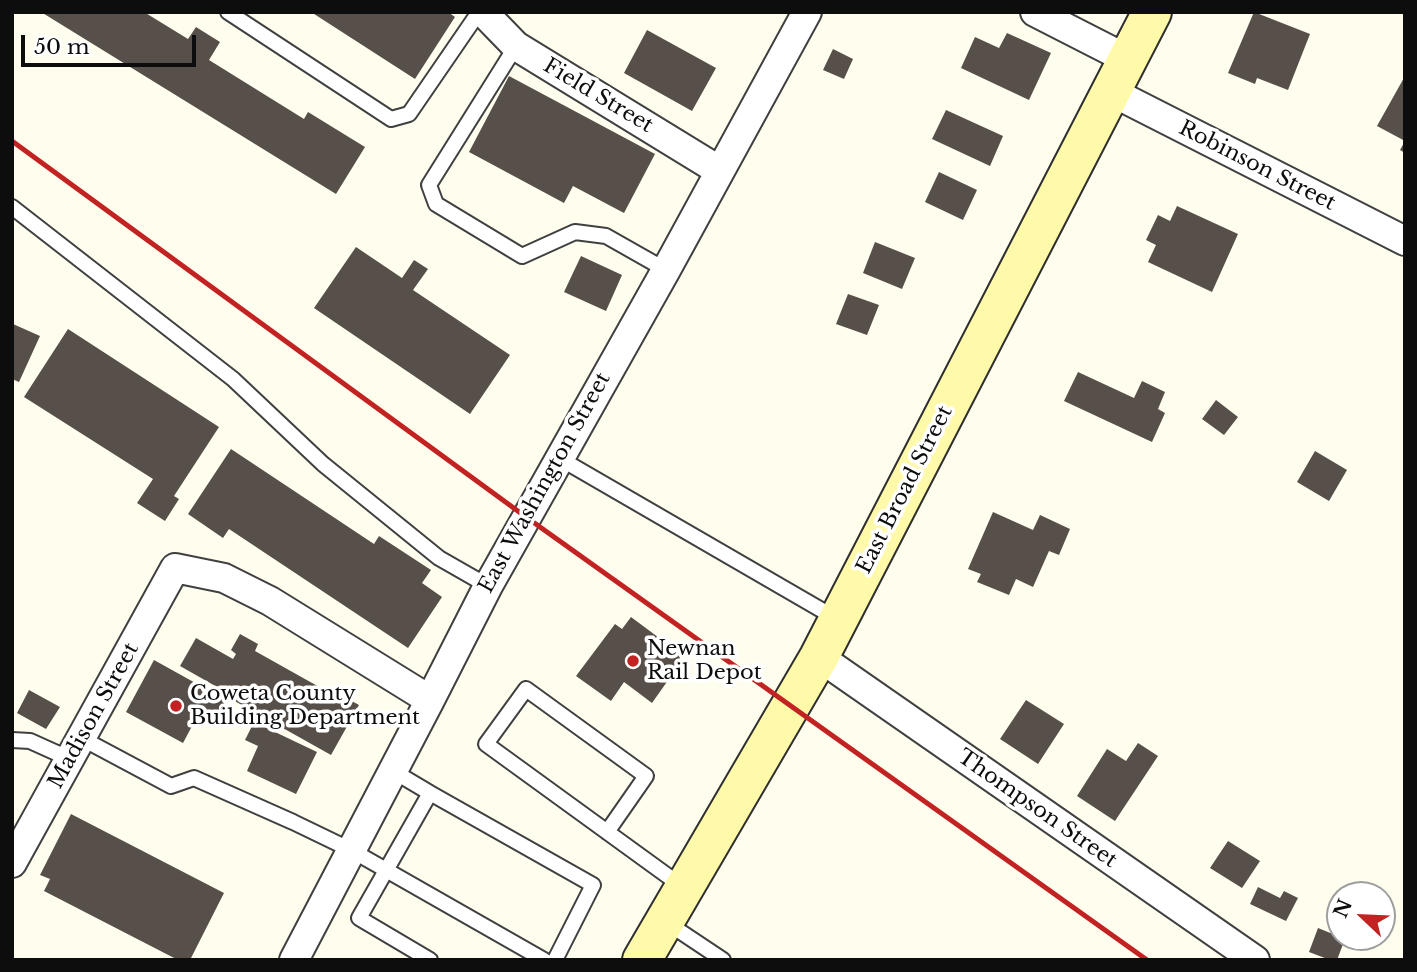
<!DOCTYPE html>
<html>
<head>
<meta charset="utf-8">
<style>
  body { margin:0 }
  #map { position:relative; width:1417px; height:972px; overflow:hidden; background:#fffdee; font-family:"Libre Baskerville",serif }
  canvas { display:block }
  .frame { position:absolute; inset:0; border:14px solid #0d0d0d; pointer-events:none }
  .north { position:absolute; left:1326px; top:881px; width:70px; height:70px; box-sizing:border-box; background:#fff; border:2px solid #9e9e9e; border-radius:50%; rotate:293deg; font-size:19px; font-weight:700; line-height:28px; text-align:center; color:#0d0d0d }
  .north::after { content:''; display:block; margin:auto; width:24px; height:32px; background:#c22221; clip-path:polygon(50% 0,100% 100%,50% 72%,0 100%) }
  .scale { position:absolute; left:21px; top:35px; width:175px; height:32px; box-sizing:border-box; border:4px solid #0d0d0d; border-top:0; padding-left:9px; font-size:21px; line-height:24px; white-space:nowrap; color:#0d0d0d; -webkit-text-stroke:5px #fff; paint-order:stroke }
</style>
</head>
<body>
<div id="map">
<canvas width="1417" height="972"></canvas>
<div class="frame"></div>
<div class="north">N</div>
<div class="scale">50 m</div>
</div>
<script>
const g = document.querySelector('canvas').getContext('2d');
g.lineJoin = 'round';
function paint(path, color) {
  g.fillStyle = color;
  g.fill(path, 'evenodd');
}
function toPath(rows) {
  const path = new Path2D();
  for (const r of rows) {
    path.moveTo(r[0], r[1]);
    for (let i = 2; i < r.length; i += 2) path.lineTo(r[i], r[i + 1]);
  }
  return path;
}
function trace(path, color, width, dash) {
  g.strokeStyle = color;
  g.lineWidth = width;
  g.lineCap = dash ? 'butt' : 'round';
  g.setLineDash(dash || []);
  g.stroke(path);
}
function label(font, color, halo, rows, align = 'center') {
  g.font = font + ' "Libre Baskerville",serif';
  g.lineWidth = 7;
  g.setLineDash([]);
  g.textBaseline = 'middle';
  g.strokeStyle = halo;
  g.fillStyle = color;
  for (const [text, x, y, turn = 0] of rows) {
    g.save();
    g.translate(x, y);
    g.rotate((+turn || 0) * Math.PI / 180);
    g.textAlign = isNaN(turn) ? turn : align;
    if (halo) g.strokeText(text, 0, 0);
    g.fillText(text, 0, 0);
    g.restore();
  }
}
const building = toPath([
  [41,12,144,12,188,39,196,27,220,42,209,60,304,119,308,112,365,147,336,194],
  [311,12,448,12,455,17,415,79],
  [1254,12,1310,34,1288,90,1257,78,1255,84,1228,73],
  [647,30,716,68,692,111,624,73],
  [1007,33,1051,53,1029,100,961,68,975,37,999,48],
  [833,49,853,59,844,79,823,70],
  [509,76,655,154,624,213,573,186,564,203,469,152],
  [1405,76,1405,153,1400,150,1405,141,1377,126],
  [946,110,1003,136,990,166,932,139],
  [939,172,977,190,963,220,925,202],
  [1177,206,1238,234,1212,292,1148,262,1156,245,1146,240,1158,215,1170,221],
  [875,242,915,258,902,289,863,273],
  [356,247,402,278,414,260,428,269,413,290,510,355,470,414,314,308],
  [581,256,622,275,606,311,564,292],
  [848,294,879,305,867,335,836,324],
  [13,324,40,336,19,382,12,379],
  [68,329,219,427,174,496,179,499,165,521,137,503,153,479,24,397],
  [1078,372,1134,398,1142,381,1165,392,1158,409,1165,413,1152,442,1064,401],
  [1216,400,1238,417,1224,435,1202,419],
  [231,449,374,544,379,536,431,570,422,583,442,597,408,648,229,529,223,538,188,514],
  [1315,451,1347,470,1329,501,1297,482],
  [993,512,1033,530,1040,515,1070,529,1059,555,1049,551,1033,587,1016,579,1009,595,977,582,981,574,968,569],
  [631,617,682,655,674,667,676,669,652,703,624,682,611,701,576,676,615,624,622,629],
  [240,634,258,644,255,651,346,702,348,699,359,705,331,755,215,690,217,687,180,666,196,638,233,659,236,654,231,650],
  [154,660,226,700,215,721,199,713,183,743,126,712],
  [29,690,60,707,46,729,17,713],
  [1026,700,1064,724,1038,764,1000,739],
  [254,722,317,752,296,794,247,771,258,746,245,740],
  [1138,743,1158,756,1115,821,1077,796,1107,749,1126,761],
  [71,814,224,893,190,960,178,960,44,891,50,879,40,875],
  [1228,841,1260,861,1242,888,1210,868],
  [1258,887,1280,898,1284,891,1298,898,1286,921,1250,904],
  [1318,928,1345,939,1337,960,1330,960,1309,952]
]);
const lane = toPath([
  [228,12,391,119,409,114,479,12],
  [516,46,429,185,436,204,522,256,575,232,606,236,666,270],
  [12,207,233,379,323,464,439,558,488,586],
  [559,458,837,619],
  [81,738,171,786,194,778,293,822,351,850,544,960],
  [12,740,30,741,70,759],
  [393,771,430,793],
  [607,832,646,776,526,689,486,744,654,866,683,887],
  [666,922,723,960],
  [430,960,359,918,430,793,593,885,555,960]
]);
const street = toPath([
  [483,12,516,46,720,171],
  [1035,12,1127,59],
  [1110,91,1405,241],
  [819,657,1255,960],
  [12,863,175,568,224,578,270,601,430,700],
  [294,960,430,700,488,586,666,270,807,12]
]);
const secondary = toPath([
  [642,960,819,657,1152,12]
]);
const rail = toPath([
  [12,141,526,517,1147,960]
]);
const markers = [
  [633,661,7,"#c22221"],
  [176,706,7,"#c22221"]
];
const streetNames = [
  ["Field Street",598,96,31],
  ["Robinson Street",1257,166,27],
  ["East Washington Street",545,483,-61],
  ["East Broad Street",905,490,-63],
  ["Madison Street",94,716,-61],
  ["Thompson Street",1037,809,35]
];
const poiNames = [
  ["Newnan",647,649],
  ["Rail Depot",647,673],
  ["Coweta County",190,694],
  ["Building Department",190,718]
];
paint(building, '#574f49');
trace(lane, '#404040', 18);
trace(street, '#404040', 32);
trace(secondary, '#2f2f2f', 42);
trace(lane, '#fff', 14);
trace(street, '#fff', 28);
trace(secondary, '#fffaa9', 38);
trace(rail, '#c22221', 5);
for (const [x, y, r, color] of markers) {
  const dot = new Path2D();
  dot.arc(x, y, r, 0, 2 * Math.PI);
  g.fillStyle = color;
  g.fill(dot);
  trace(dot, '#fff', 2.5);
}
label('21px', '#0d0d0d', '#fff', streetNames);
label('21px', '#0d0d0d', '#fff', poiNames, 'left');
</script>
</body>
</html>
